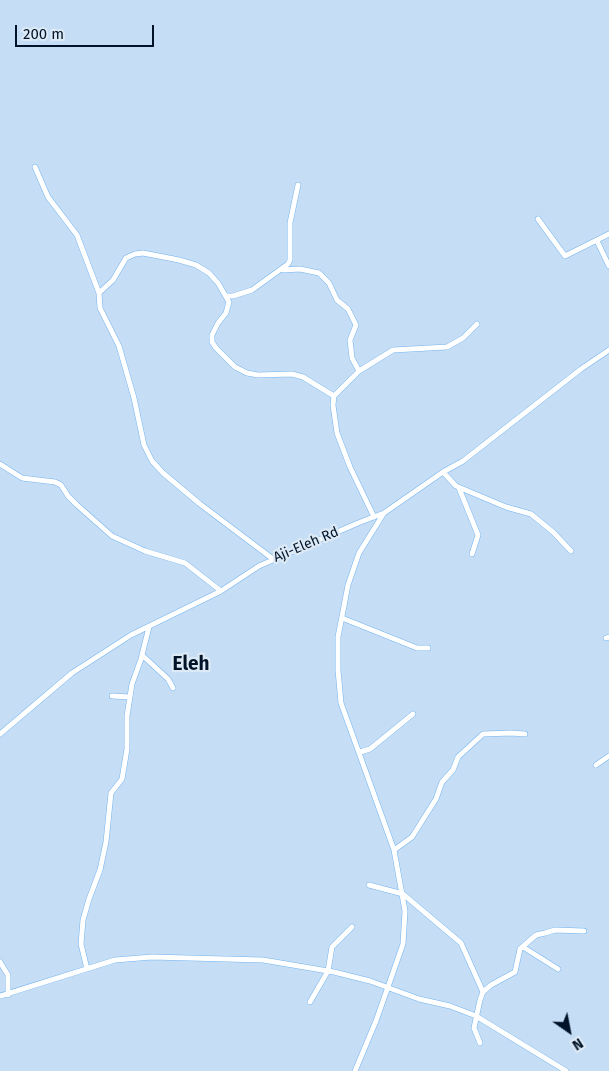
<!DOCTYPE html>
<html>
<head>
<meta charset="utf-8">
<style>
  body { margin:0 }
  #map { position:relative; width:609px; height:1071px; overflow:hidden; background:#c5def6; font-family:"Fira Sans",sans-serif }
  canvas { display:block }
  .north { position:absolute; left:544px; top:1006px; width:50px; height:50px; -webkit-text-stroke:4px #ddeaf6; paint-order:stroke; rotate:147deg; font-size:14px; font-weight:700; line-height:20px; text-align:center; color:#001328 }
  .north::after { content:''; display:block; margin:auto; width:18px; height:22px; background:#001328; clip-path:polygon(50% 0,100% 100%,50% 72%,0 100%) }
  .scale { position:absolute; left:15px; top:25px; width:139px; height:22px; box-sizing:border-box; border:2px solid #001328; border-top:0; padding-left:6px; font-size:15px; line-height:18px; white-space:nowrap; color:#001328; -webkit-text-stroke:4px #ddeaf6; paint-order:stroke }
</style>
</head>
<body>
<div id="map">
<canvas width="609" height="1071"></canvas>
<div class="north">N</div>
<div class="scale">200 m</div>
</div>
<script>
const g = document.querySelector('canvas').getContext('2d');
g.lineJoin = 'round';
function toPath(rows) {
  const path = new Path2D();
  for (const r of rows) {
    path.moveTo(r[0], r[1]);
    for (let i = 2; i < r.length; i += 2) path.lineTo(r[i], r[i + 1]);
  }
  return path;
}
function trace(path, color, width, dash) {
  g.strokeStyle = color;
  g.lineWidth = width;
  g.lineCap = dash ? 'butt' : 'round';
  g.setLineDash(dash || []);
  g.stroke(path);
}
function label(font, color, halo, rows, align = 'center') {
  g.font = font + ' "Fira Sans",sans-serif';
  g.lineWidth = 4.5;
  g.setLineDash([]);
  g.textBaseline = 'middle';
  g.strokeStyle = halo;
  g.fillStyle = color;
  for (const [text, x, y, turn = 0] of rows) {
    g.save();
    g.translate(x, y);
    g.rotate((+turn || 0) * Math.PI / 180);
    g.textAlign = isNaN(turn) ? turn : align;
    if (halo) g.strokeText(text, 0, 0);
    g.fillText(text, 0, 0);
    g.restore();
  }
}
const minor = toPath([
  [35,167,48,197,77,235,99,293,100,308,119,346,134,398,144,445,152,461,163,473,200,504,273,559],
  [538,219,565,256,609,234],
  [597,241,609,266],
  [283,270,300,269,319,273,329,283,337,300,348,309,356,325,350,340,352,358,359,371,334,396],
  [99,293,113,280,126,258,135,254,143,253,179,260,196,265,209,273,218,283,229,302,226,313,218,323,212,335,212,342,216,348,235,367,247,373,258,375,292,374,303,377,334,396,333,405,337,433,350,467,374,517],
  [227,296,233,296,252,290,288,264,290,260,290,223,298,185],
  [359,371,393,350,447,347,463,338,477,324],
  [0,464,22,478,55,482,61,485,68,496,77,505,112,536,145,551,185,563,221,591],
  [443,472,456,486,506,507,531,514,553,532,571,551],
  [459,488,478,535,472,554],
  [342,618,417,648,428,648],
  [606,638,609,637],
  [142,655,168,679,173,688],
  [112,696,130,697],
  [0,734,72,673,131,635,221,591,259,566,358,523,384,513,443,472,463,461,581,369,609,350],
  [360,752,370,749,413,714],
  [596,765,609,756],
  [394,850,412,837,436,799,442,782,453,770,458,757,483,734,511,733,525,734],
  [369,885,403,894,461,943,483,992],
  [523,947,558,969],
  [0,962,8,975,8,995],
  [87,969,81,944,83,920,89,899,100,870,106,842,111,793,122,779,127,749,127,716,132,684,141,659,149,627],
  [0,996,115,960,152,957,263,960,334,972,370,981,419,999,450,1006,476,1016,566,1071],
  [310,1002,328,971,332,947,352,927],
  [480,1043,474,1028,480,1000,483,992,491,985,515,972,520,949,536,935,545,933,555,930,584,931],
  [355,1071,376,1021,403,944,405,911,394,850,341,703,338,670,338,637,348,585,359,553,384,513]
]);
const streetNames = [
  ["Aji-Eleh Rd",306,545,-23]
];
const districtNames = [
  ["Eleh",191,665]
];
trace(minor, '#73b3ed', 6);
trace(minor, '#fff', 5);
label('14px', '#001328', '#ddeaf6', streetNames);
label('bold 19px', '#001328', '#ddeaf6', districtNames);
</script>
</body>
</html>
